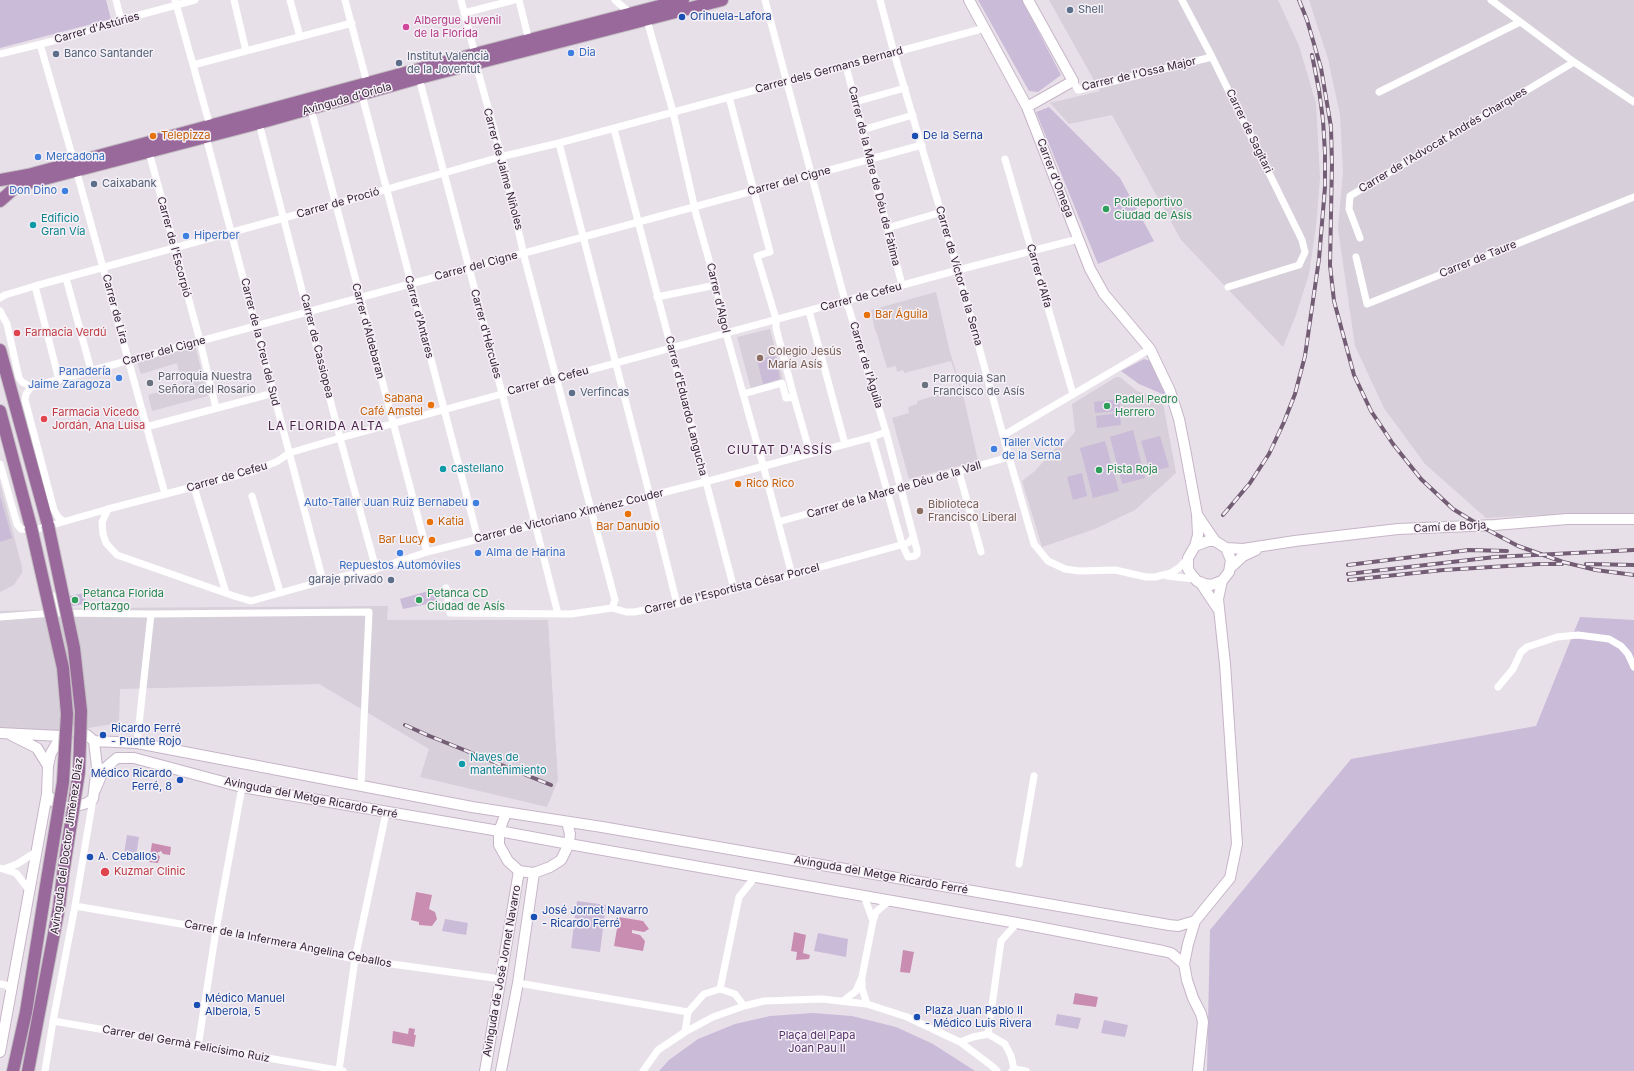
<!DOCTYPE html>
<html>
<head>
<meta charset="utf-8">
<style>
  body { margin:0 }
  canvas { display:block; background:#e8e0e9 }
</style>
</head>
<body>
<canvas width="1634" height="1071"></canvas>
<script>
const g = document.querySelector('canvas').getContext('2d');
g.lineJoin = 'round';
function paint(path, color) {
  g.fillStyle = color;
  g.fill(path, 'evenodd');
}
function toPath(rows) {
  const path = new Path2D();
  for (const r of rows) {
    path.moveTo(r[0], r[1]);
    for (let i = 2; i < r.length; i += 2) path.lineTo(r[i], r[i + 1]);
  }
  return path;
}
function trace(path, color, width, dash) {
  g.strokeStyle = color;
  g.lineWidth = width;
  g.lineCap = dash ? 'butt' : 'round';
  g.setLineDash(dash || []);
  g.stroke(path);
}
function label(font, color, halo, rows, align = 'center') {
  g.font = font + ' Inter,sans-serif';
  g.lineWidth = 3;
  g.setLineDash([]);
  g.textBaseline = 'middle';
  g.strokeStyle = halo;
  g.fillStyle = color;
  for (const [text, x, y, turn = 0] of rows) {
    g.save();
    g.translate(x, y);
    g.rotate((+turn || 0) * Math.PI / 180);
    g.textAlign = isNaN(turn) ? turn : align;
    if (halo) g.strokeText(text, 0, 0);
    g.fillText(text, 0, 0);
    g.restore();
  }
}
const built = toPath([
  [1049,0,1278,0,1299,46,1316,103,1320,178,1316,227,1309,274,1296,315,1283,347,1181,240,1112,115,1069,124,1050,103,1100,91],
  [1309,0,1634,0,1634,515,1541,515,1486,518,1425,464,1384,408,1355,346,1338,229,1343,171,1340,115,1328,59],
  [936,292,950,352,962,390,978,461,909,479,892,418,909,413,908,407,917,404,917,401,960,388,951,361,904,373,903,370,897,372,896,366,887,368,876,331,875,331,871,310],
  [770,329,783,380,751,389,737,337],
  [195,345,208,396,152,411,148,395,182,385,177,363,141,374,137,361],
  [1116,377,1120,377,1137,391,1158,398,1163,403,1176,473,1135,510,1095,529,1042,547,1022,481,1035,471,1057,446,1061,448,1075,432,1072,404],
  [0,483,22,567,22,573,14,585,0,592],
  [388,606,387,620,548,620,558,780,547,807,420,777,429,749,319,684,120,689,119,723,58,733,0,728,0,611,94,608]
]);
const green = toPath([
  [0,0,106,0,111,19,0,48],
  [978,0,1022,0,1061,75,1038,92,1029,91],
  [1049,107,1120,178,1154,241,1098,264,1036,112],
  [775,355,780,379,763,384,757,360],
  [1144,359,1150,361,1152,364,1167,396,1139,384,1121,371],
  [1119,399,1120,411,1095,413,1094,402],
  [1120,413,1121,425,1097,428,1096,416],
  [1133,430,1145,478,1122,484,1110,437],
  [1160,436,1169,467,1150,472,1141,441],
  [1105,441,1119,491,1093,498,1080,448],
  [1082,473,1087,496,1073,500,1067,477],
  [0,496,12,538,0,542],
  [435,589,437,602,403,609,400,599],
  [84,593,86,604,66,607,64,597],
  [1580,617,1634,620,1634,1071,1207,1071,1210,930,1351,759,1536,726],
  [127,835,139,837,135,862,123,860],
  [577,901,606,905,600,952,571,948],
  [445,919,468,923,466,935,442,931],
  [818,933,848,939,846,957,814,951],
  [813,1013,852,1016,896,1027,933,1044,975,1071,659,1071,669,1060,698,1039,735,1024,770,1016],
  [1057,1014,1081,1018,1078,1029,1055,1025],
  [1104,1020,1128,1025,1125,1037,1101,1033]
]);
const water = toPath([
  [152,843,171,847,170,855,163,854,161,851,157,853,160,857,158,863,149,862],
  [416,892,432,895,429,909,435,912,437,919,432,926,419,925,419,922,411,920],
  [619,917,643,921,649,929,644,932,632,930,632,933,640,935,645,941,643,951,614,946],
  [794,932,806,935,803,953,810,955,809,959,796,960,797,952,791,951],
  [903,950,914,952,910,973,900,972],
  [1075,993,1098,997,1096,1007,1073,1004],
  [409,1028,415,1029,414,1035,416,1035,414,1047,392,1043,393,1031,408,1034]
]);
const street = toPath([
  [116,0,121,20],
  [175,0,210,126,206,137,323,581],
  [234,0,246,51],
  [290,0,300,37],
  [345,0,367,83],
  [461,0,475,54,476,64,504,166,525,260,615,600,612,608],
  [519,0,529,41],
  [615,0,631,14],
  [765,0,845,301,849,309,886,432,917,550,917,554,915,556,908,557,902,544,872,437],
  [880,0,894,53,958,270,1009,457,1034,544,1048,561,1065,569,1079,571,1115,570,1146,577,1155,577,1171,573,1180,567,1188,558],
  [1182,0,1212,57,1302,240,1305,252,1299,265,1228,287],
  [1491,0,1574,62,1634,102],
  [464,13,514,0],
  [647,20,673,112,696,214,716,285,726,333,763,465,792,575],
  [40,44,74,162,165,494],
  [0,54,69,37,121,20,195,0],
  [193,65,352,23],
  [846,66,902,285],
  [419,78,502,393,558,614],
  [1073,81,1078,90,1212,57],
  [1379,92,1520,22],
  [362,95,478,539],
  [729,97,770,252,757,256,776,319,776,328,794,397,810,453],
  [855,102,905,88],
  [311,109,427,552],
  [259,123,340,438,376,569],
  [614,129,734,589],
  [862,130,913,115],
  [559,143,650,496,677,604],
  [149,152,200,341,216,408],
  [1005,159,1073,394],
  [887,228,942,212],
  [1360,238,1349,209,1350,196,1574,62],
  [1356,257,1367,304,1634,197],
  [66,278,91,370],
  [35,286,59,380],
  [657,297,716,285],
  [0,298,5,295,35,286,335,204,500,157,559,143,985,28],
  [0,311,7,324,19,378,22,382,31,387],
  [809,311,845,444],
  [31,387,922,145],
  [31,387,26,394,25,400,54,510,58,517,63,521],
  [743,394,782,383,786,398,794,397],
  [146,427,274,393],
  [1004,435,1150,349],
  [0,464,17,524,21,529,29,530,38,529,108,509,254,471,278,461,289,453,340,438,958,270,1078,239],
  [959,472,981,552],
  [194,487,226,593],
  [252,496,280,592],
  [108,509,102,522,103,534,106,543,117,555,234,596,251,601,323,581,376,569,427,552,705,482,872,437,886,432],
  [778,522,1009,457],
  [1167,576,1194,579],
  [446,588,450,613,571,614,612,608,626,612,634,612,677,604,792,575,908,543,912,539,913,535],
  [55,596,59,613,151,614,137,743],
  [151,614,369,612,361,785],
  [0,617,53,613],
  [1498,687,1513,669,1521,652,1527,647,1557,637,1578,635,1609,639,1621,646,1628,654,1634,667],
  [1019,864,1034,776],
  [0,868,16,873,29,890],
  [4,869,17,864,36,852],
  [864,896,873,921,876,912,889,901],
  [75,906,216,930,355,959,501,979],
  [862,981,862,988,867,1004],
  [518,983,688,1012],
  [0,984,6,985,12,992],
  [720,989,739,897,755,877],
  [843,1001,856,991,862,977,873,921],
  [53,1021,343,1071],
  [685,1032,688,1012,704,994,720,989,735,994,744,1006],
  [988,1034,1001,941,1017,923],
  [960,1042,973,1037,988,1034,1005,1044,1011,1056,1014,1069,1012,1071],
  [198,1047,216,930,242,787],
  [1014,1069,1026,1071],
  [339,1070,355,959,386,813],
  [45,1071,53,1021,75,906,93,799],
  [643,1071,658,1050,685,1032,713,1017,744,1006,764,1001,822,999,867,1004,907,1017,960,1042,992,1066,997,1071]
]);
const secondary = toPath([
  [969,0,1027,107,1090,269,1104,294,1150,349,1170,391,1179,419,1185,449,1197,514,1198,535,1195,546],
  [1027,107,1073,81,1028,0],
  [1198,516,1215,541,1226,548,1231,560,1229,572,1222,581,1211,585,1205,584,1197,581,1191,574,1188,569,1188,558,1195,546,1208,541,1215,541],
  [1226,548,1243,549,1295,541,1398,529,1495,525,1567,519,1634,519],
  [1231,567,1243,556,1256,550],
  [1200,582,1218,609],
  [0,733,61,736,73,730,87,735,94,741,97,767,93,799,87,803,70,808,57,805,47,794],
  [11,735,37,748,48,766],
  [94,741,137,743,472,807,602,827,1169,925,1178,926,1195,921],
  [95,790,104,769,117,758,134,758,242,787,499,831,569,844,1017,923,1163,951,1171,953,1184,964],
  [506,813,499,831,499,845,508,861,519,871,534,873,550,867,561,860,569,844,570,834,567,822],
  [0,1052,47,794,48,766,51,753,61,736],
  [485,1071,519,871],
  [501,1071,518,983,534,873],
  [1198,1071,1203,1022,1201,1014,1193,998,1187,980,1184,964,1188,944,1195,921,1230,878,1237,844,1225,664,1218,599,1222,581]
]);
const primary = toPath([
  [0,180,28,175,475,54,683,0],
  [0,201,17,186,259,123,419,78,722,0],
  [0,350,48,525],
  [0,411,31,527],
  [13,1071,26,1012,46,886],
  [28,1071,59,907,63,874]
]);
const rail = toPath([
  [1299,0,1307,20,1321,68,1331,127,1332,164,1330,265,1334,301,1354,375,1371,411,1393,444,1421,479,1453,509,1484,528,1518,546,1563,562,1596,570,1634,575],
  [1223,515,1250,483,1269,454,1284,422,1295,394,1305,356,1319,259,1325,187,1325,153,1323,120,1319,90,1312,55],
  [1586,564,1634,565],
  [1348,565,1469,550,1507,551],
  [1348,574,1495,557,1634,550],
  [1349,580,1443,570,1539,564,1562,564],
  [405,725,427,735,551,785]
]);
const primaryBridge = toPath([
  [48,525,74,648,81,711,79,772,63,874],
  [31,527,63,668,67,714,63,782,46,886]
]);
const markers = [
  [1070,10,4,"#5c6f8a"],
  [682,17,4,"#1a4fb4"],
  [406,27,4,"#d1479c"],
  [571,53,4,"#3f7fe0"],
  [56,54,4,"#5c6f8a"],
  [399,63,4,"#5c6f8a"],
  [153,136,4,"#e8710a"],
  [915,136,4,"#1a4fb4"],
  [38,157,4,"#3f7fe0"],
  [94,184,4,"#5c6f8a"],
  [65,191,4,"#3f7fe0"],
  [1106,209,4,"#2e9e5b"],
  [33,225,4,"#0f9aa8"],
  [186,236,4,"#3f7fe0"],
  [867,315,4,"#e8710a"],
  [17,333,4,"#e0444e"],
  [760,358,4,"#8d6e63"],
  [119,378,4,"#3f7fe0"],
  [150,383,4,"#6b7280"],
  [925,385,4,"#6b7280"],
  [572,393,4,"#5c6f8a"],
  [431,405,4,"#e8710a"],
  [1107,406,4,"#2e9e5b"],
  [44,419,4,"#e0444e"],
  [994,449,4,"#3f7fe0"],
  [443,469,4,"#0f9aa8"],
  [1099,470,4,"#2e9e5b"],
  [738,484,4,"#e8710a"],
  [476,503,4,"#3f7fe0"],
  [920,511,4,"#8d6e63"],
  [628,514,4,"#e8710a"],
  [430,522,4,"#e8710a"],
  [432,540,4,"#e8710a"],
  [400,553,4,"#3f7fe0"],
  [478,553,4,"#3f7fe0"],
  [391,580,4,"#5c6f8a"],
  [75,600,4,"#2e9e5b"],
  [419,600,4,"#2e9e5b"],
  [103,735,4,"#1a4fb4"],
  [462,764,4,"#0f9aa8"],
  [180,780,4,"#1a4fb4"],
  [90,857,4,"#1a4fb4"],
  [105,872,5,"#e0444e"],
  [534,917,4,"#1a4fb4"],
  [197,1005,4,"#1a4fb4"],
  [917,1017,4,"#1a4fb4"]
];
const serviceNames = [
  ["Shell",1078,10],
  ["Banco Santander",64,54],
  ["Institut Valencià",407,57],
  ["de la Joventut",407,70],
  ["Caixabank",102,184],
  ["Verfincas",580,393],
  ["garaje privado",383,580,"right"]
];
const transitNames = [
  ["Orihuela-Lafora",690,17],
  ["De la Serna",923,136],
  ["Ricardo Ferré",111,729],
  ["- Puente Rojo",111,742],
  ["Médico Ricardo",172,774,"right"],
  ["Ferré, 8",172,787,"right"],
  ["A. Ceballos",98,857],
  ["José Jornet Navarro",542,911],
  ["- Ricardo Ferré",542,924],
  ["Médico Manuel",205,999],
  ["Alberola, 5",205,1012],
  ["Plaza Juan Pablo II",925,1011],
  ["- Médico Luis Rivera",925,1024]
];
const hotelNames = [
  ["Albergue Juvenil",414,21],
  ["de la Florida",414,34]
];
const streetNames = [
  ["Carrer d'Astúries",97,28,-16],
  ["Carrer dels Germans Bernard",829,70,-15],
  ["Carrer de l'Ossa Major",1139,74,-13],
  ["Avinguda d'Oriola",347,99,-16],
  ["Carrer de Sagitari",1249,131,64],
  ["Carrer de l'Advocat Andrés Charques",1443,140,-31],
  ["Carrer de Jaime Niñoles",503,169,75],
  ["Carrer de la Mare de Déu de Fàtima",874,176,76],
  ["Carrer d'Omega",1055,178,69],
  ["Carrer del Cigne",789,181,-15],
  ["Carrer de Proció",338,203,-16],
  ["Carrer de l'Escorpió",174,247,75],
  ["Carrer de Taure",1478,259,-22],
  ["Carrer del Cigne",476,266,-15],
  ["Carrer de Víctor de la Serna",959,276,74],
  ["Carrer d'Alfa",1039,276,74],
  ["Carrer de Cefeu",861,297,-15],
  ["Carrer d'Algol",718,298,77],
  ["Carrer de Lira",115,309,75],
  ["Carrer d'Antares",419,317,75],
  ["Carrer d'Aldebaran",368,331,75],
  ["Carrer d'Hèrcules",486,334,75],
  ["Carrer de la Creu del Sud",260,342,76],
  ["Carrer de Cassiopea",317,346,76],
  ["Carrer del Cigne",164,351,-15],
  ["Carrer de l'Àguila",866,365,73],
  ["Carrer de Cefeu",548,381,-15],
  ["Carrer d'Eduardo Langucha",686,406,76],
  ["Carrer de Cefeu",227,477,-16],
  ["Carrer de la Mare de Déu de la Vall",894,490,-16],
  ["Carrer de Victoriano Ximénez Couder",569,516,-14],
  ["Camí de Borja",1450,527,-3],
  ["Carrer de l'Esportista César Porcel",732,589,-14],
  ["Avinguda del Metge Ricardo Ferré",311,798,11],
  ["Avinguda del Doctor Jiménez Díaz",67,846,-82],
  ["Avinguda del Metge Ricardo Ferré",881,875,10],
  ["Carrer de la Infermera Angelina Ceballos",288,944,11],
  ["Avinguda de José Jornet Navarro",502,971,-80],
  ["Carrer del Germà Felicísimo Ruiz",186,1044,10]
];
const shopNames = [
  ["Dia",579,53],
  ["Mercadona",46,157],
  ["Don Dino",57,191,"right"],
  ["Hiperber",194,236],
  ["Panadería",111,372,"right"],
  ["Jaime Zaragoza",111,385,"right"],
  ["Taller Víctor",1002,443],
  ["de la Serna",1002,456],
  ["Auto-Taller Juan Ruiz Bernabeu",468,503,"right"],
  ["Alma de Harina",486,553],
  ["Repuestos Automóviles",400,566,"center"]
];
const foodNames = [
  ["Telepizza",161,136],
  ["Bar Águila",875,315],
  ["Sabana",423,399,"right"],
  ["Café Amstel",423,412,"right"],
  ["Rico Rico",746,484],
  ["Katia",438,522],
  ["Bar Danubio",628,527,"center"],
  ["Bar Lucy",424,540,"right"]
];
const leisureNames = [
  ["Polideportivo",1114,203],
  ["Ciudad de Asís",1114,216],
  ["Padel Pedro",1115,400],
  ["Herrero",1115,413],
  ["Pista Roja",1107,470],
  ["Petanca Florida",83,594],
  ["Portazgo",83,607],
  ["Petanca CD",427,594],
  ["Ciudad de Asís",427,607]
];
const cultureNames = [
  ["Edificio",41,219],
  ["Gran Vía",41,232],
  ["castellano",451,469],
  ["Naves de",470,758],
  ["mantenimiento",470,771]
];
const healthNames = [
  ["Farmacia Verdú",25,333],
  ["Farmacia Vicedo",52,413],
  ["Jordán, Ana Luisa",52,426],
  ["Kuzmar Clinic",114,872]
];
const educationNames = [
  ["Colegio Jesús",768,352],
  ["María Asís",768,365],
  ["Biblioteca",928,505],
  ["Francisco Liberal",928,518]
];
const worshipNames = [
  ["Parroquia Nuestra",158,377],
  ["Señora del Rosario",158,390],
  ["Parroquia San",933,379],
  ["Francisco de Asís",933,392]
];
const parkNames = [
  ["Plaça del Papa",817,1036],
  ["Joan Pau II",817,1049]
];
const neighbourhoodNames = [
  ["LA FLORIDA ALTA",326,426],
  ["CIUTAT D'ASSÍS",780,450]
];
paint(built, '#d7cfd9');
paint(green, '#cabbd9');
paint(water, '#c98db1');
trace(secondary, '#c6b5c8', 12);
trace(primary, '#c3bdc3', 14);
trace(street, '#fff', 7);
trace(secondary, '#fff', 10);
trace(primary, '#9a699b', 12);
trace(rail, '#735d74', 4);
trace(rail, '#f5f0f6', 2.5, [8]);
trace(primaryBridge, '#c3bdc3', 14, []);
trace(primaryBridge, '#9a699b', 12);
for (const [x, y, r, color] of markers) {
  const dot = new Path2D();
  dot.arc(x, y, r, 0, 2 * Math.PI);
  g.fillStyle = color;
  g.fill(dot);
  trace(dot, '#f5f0f6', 1.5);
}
label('11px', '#4e5e75', '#f5f0f6', serviceNames, 'left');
label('11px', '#164399', '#f5f0f6', transitNames, 'left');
label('11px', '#b23c85', '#f5f0f6', hotelNames, 'left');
label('11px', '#372338', '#f5f0f6', streetNames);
label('11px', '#366cbe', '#f5f0f6', shopNames, 'left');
label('11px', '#c56008', '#f5f0f6', foodNames, 'left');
label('11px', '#27864d', '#f5f0f6', leisureNames, 'left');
label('11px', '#0d838f', '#f5f0f6', cultureNames, 'left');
label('11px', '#be3a42', '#f5f0f6', healthNames, 'left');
label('11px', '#785e54', '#f5f0f6', educationNames, 'left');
label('11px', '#5b616d', '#f5f0f6', worshipNames, 'left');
label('11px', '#55316a', '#f5f0f6', parkNames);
g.letterSpacing = '1px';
label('12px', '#482148', '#f5f0f6', neighbourhoodNames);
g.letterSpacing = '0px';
</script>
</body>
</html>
